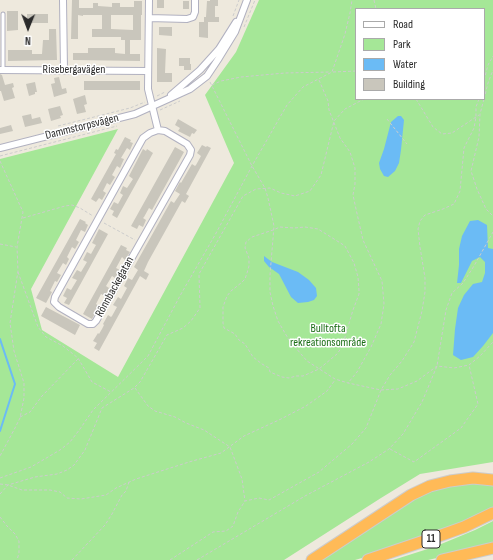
<!DOCTYPE html>
<html>
<head>
<meta charset="utf-8">
<style>
  body { margin:0 }
  #map { position:relative; width:493px; height:560px; overflow:hidden; background:#eee9dd; font-family:"Sofia Sans Condensed",sans-serif }
  canvas { display:block }
  .legend { position:absolute; left:355px; top:8px; width:130px; height:92px; box-sizing:border-box; background:#fff; border:1px solid #aaa; margin:0; padding:5px 7px; list-style:none; font-size:12px; color:#2b2b2b }
  .legend li { display:flex; align-items:center; gap:8px; height:20px }
  .legend b { width:20px; border:1px solid #aaa }
  .north { position:absolute; left:8px; top:8px; width:40px; height:40px; -webkit-text-stroke:3px #fff; paint-order:stroke; rotate:181deg; font-size:11px; font-weight:700; line-height:16px; text-align:center; color:#2b2b2b }
  .north::after { content:''; display:block; margin:auto; width:14px; height:18px; background:#2b2b2b; clip-path:polygon(50% 0,100% 100%,50% 72%,0 100%) }
</style>
</head>
<body>
<div id="map">
<canvas width="493" height="560"></canvas>
<ul class="legend">
<li><b style="height:5px;background:#fff"></b>Road</li>
<li><b style="height:11px;background:#a5e797"></b>Park</li>
<li><b style="height:11px;background:#6bbbf5"></b>Water</li>
<li><b style="height:11px;background:#c9c6bc"></b>Building</li>
</ul>
<div class="north">N</div>
</div>
<script>
const g = document.querySelector('canvas').getContext('2d');
g.lineJoin = 'round';
function paint(path, color) {
  g.fillStyle = color;
  g.fill(path, 'evenodd');
}
function toPath(rows) {
  const path = new Path2D();
  for (const r of rows) {
    path.moveTo(r[0], r[1]);
    for (let i = 2; i < r.length; i += 2) path.lineTo(r[i], r[i + 1]);
  }
  return path;
}
function trace(path, color, width, dash) {
  g.strokeStyle = color;
  g.lineWidth = width;
  g.lineCap = dash ? 'butt' : 'round';
  g.setLineDash(dash || []);
  g.stroke(path);
}
function label(font, color, halo, rows, align = 'center') {
  g.font = font + ' "Sofia Sans Condensed",sans-serif';
  g.lineWidth = 3;
  g.setLineDash([]);
  g.textBaseline = 'middle';
  g.strokeStyle = halo;
  g.fillStyle = color;
  for (const [text, x, y, turn = 0] of rows) {
    g.save();
    g.translate(x, y);
    g.rotate((+turn || 0) * Math.PI / 180);
    g.textAlign = isNaN(turn) ? turn : align;
    if (halo) g.strokeText(text, 0, 0);
    g.fillText(text, 0, 0);
    g.restore();
  }
}
const green = toPath([
  [259,0,493,0,493,462,420,474,381,498,284,560,0,560,0,159,118,129,31,289,42,330,118,377,234,163,205,95,236,52],
  [356,9,484,9,484,99,356,99],
  [462,482,493,484,493,509,472,519,400,547,355,560,318,560,421,494],
  [493,521,493,545,428,560,393,560,434,547,475,530]
]);
const water = toPath([
  [398,116,401,116,404,120,401,150,399,163,395,171,388,177,384,176,380,169,379,163,384,149,391,122],
  [478,220,487,225,488,248,493,249,493,333,483,346,473,357,461,360,453,355,455,329,458,308,464,295,473,284,482,282,485,273,485,262,480,257,472,261,461,283,457,283,459,265,459,249,462,236,470,221],
  [264,256,272,262,298,272,309,280,316,288,317,296,314,300,308,302,298,303,291,297,279,274,269,267,264,261]
]);
const stream = toPath([
  [0,339,15,384,0,431]
]);
const building = toPath([
  [72,0,79,0,79,8,93,8,93,3,98,3,98,6,112,7,112,3,120,3,120,7,134,7,134,1,142,1,142,15,141,15,141,40,130,40,130,54,140,54,140,61,73,60,73,53,88,53,88,48,115,48,115,53,125,54,125,40,121,40,121,37,92,37,92,29,102,29,102,15,83,15,83,16,78,15,78,39,71,39],
  [111,15,133,15,133,30,111,29],
  [157,0,164,0,164,8,157,8],
  [210,0,218,0,218,6,215,6,215,17,219,17,219,22,208,22,208,38,199,37,199,22,204,22,204,17,206,17,207,1,210,1],
  [183,1,189,1,189,9,183,9],
  [7,11,18,11,18,30,7,31],
  [27,14,48,14,48,23,27,23],
  [159,27,172,27,172,36,159,35],
  [49,29,56,29,57,60,8,61,8,50,32,50,32,54,42,54,43,40,49,40],
  [157,48,166,49,165,73,172,73,172,82,157,82],
  [179,58,190,58,190,64,191,64,191,70,184,70,184,66,179,66],
  [0,74,2,75,5,85,13,83,14,87,12,88,15,98,4,101,1,91,0,91],
  [59,77,62,89,66,88,67,93,54,97,51,84,55,83,54,78],
  [84,81,140,81,140,90,84,90],
  [35,82,37,92,35,92,35,94,29,96,26,84],
  [85,95,87,104,84,105,86,112,77,114,73,99],
  [60,106,63,115,60,116,61,118,51,121,48,109],
  [31,114,32,119,40,117,42,123,25,127,22,116],
  [178,119,197,130,194,134,192,133,190,137,178,131,180,128,175,125],
  [11,125,13,131,0,134,0,128],
  [125,137,131,140,130,142,133,143,130,150,127,148,121,158,124,159,120,168,117,166,112,175,115,177,110,185,107,183,103,191,106,193,102,200,99,198,96,202,91,199,116,154,114,153,116,149,118,150],
  [202,145,206,147,207,146,211,148,186,194,189,196,185,203,182,201,148,262,144,271,149,274,146,280,140,276,99,351,94,348,97,343,93,341,98,333,99,334,102,329,104,325,103,324,108,315,111,317,112,316,117,307,113,305,118,297,121,299,127,288,124,286,128,278,132,280,138,270,134,267,171,201,174,203,180,194,175,191,180,182,181,183,192,164,195,166,196,165,201,156,197,153],
  [175,147,184,152,152,210,149,208,144,217,143,218,146,220,143,227,139,225,137,229,131,226],
  [143,149,146,151,147,149,153,153,117,218,112,215,114,211,110,209,114,202,118,204,123,195,120,193,123,186,127,188,133,179,129,176],
  [80,219,86,222,85,223,88,225,85,232,81,230,76,240,79,242,75,249,72,247,67,257,69,259,66,265,63,263,57,273,61,275,57,282,55,281,50,291,52,292,46,303,36,298],
  [99,229,108,234,69,305,64,303,67,298,63,296,67,288,71,290,77,280,72,278,77,270,81,272,87,262,83,260,87,252,91,254,96,245,92,243],
  [121,245,127,248,126,250,130,252,125,260,122,257,116,268,120,270,115,278,112,276,106,286,109,288,105,296,101,294,96,304,99,306,92,319,83,314],
  [46,307,80,325,75,335,41,316]
]);
const path = toPath([
  [374,0,376,9],
  [233,16,239,0],
  [244,27,255,0],
  [333,72,356,71],
  [319,80,328,101,329,110,340,138,350,152,355,168,355,184,353,195,356,209,363,240,382,281,384,304,381,324,371,347,357,372,348,383],
  [484,80,488,65,493,56],
  [210,82,252,166,265,188,268,198,274,226,270,275,270,292,273,306,278,321,289,340,307,361,335,379,348,383,381,390,398,389,417,381,437,366,454,368,469,365,480,356,493,342],
  [212,85,221,81,241,77,285,73,330,72],
  [157,96,165,92],
  [416,99,433,127,442,134,452,133,479,115],
  [484,99,480,114,479,137,471,171,477,189,486,209,493,216],
  [484,99,488,83,493,70],
  [160,110,180,101],
  [387,119,407,144],
  [58,126,130,108,145,102],
  [0,156,117,126],
  [0,161,23,212,17,247,18,271,10,323,14,351,24,383,24,398,20,418,15,428,0,456],
  [23,218,65,206,72,205,80,208,93,216],
  [104,223,135,240],
  [280,227,294,228,305,227,318,229,342,244,345,246,354,263,358,277,359,290,359,294,353,310,342,347,337,354,319,369,303,376,296,376,289,378,282,377,270,372,269,368,262,364,253,357,245,344,239,340,235,334,224,328,223,323,223,307,227,296,231,291,241,283,245,279,247,273,249,266,249,258,245,248,246,242,252,237,273,230,280,227],
  [0,244,16,247],
  [18,272,38,327,46,337,63,346,78,358,92,382,111,392],
  [135,388,148,406,155,411,175,417,186,423,204,430,230,447,242,479,245,501],
  [20,417,30,412,42,396,78,359],
  [390,449,414,462,461,428,478,404,469,365],
  [0,478,31,467,60,450,70,442,80,429,93,410,148,356,181,294,215,235,252,166,287,105,303,87,332,72,345,34,350,13,352,0],
  [0,484,8,485,22,490,50,490,60,492,67,498,81,499,106,495,116,488,136,479,189,462,221,453,244,436,281,419,306,406,327,391,335,380],
  [0,494,8,485,35,477,57,474,67,470,74,465,85,450,102,408,134,388,140,382,167,335,183,328,191,321,200,308,199,274,243,196,256,189,270,188,281,193,295,196,310,191,321,175,334,121,345,109,364,99],
  [0,517,7,526,15,534,19,541,19,553,17,560],
  [72,560,105,525,112,514,122,495,126,491,129,482],
  [170,560,213,532,226,531,233,526,238,512,245,501,259,498,269,500,319,472,352,444,366,428,381,390,390,375,402,361,414,342,422,311,425,292,425,278,420,247,418,229,420,221,425,215,443,209,454,204,460,191,464,148,474,128,476,117,476,107,479,99],
  [197,560,305,496,369,462,389,449,403,434,422,402,437,366,446,310,452,293,463,283,474,266,493,232]
]);
const lane = toPath([
  [3,70,3,14]
]);
const street = toPath([
  [63,0,64,70],
  [149,0,148,89,158,130,150,133,143,138,55,297,54,302,59,307,88,324,93,324,96,321,190,155,191,150,187,144,165,131,158,130],
  [149,18,187,19,193,17,195,12,195,0],
  [0,70,148,71],
  [171,95,200,70,219,49,236,22],
  [0,148,135,114,190,89,207,76,219,58,235,32,247,0]
]);
const highway = toPath([
  [312,560,411,495,430,486,450,481,473,478,493,480],
  [368,560,439,536,464,527,493,513],
  [442,560,493,548]
]);
const shields = [
  [431,539,18]
];
const shieldNames = [
  ["11",431,539]
];
const streetNames = [
  ["Risebergavägen",74,70],
  ["Dammstorpsvägen",82,127,-14],
  ["Rönnbackegatan",115,287,-61]
];
const parkNames = [
  ["Bulltofta",328,329],
  ["rekreationsområde",328,343]
];
paint(green, '#a5e797');
paint(water, '#6bbbf5');
trace(stream, '#6bbbf5', 2);
paint(building, '#c9c6bc');
trace(lane, '#b1b1c0', 5);
trace(street, '#b1b1c0', 8);
trace(highway, '#ccc', 13);
trace(path, '#ccc', 1, [3, 2]);
trace(lane, '#fff', 3);
trace(street, '#fff', 6);
trace(highway, '#ffba57', 11);
for (const [x, y, w] of shields) {
  const box = new Path2D();
  box.roundRect(x - w / 2, y - 9, w, 18, 3);
  g.fillStyle = '#fff';
  g.fill(box);
  trace(box, '#2b2b2b', 1);
}
label('bold 11px', '#2b2b2b', null, shieldNames);
label('12px', '#2b2b2b', '#fff', streetNames);
label('12px', '#1b6e16', '#fff', parkNames);
</script>
</body>
</html>
